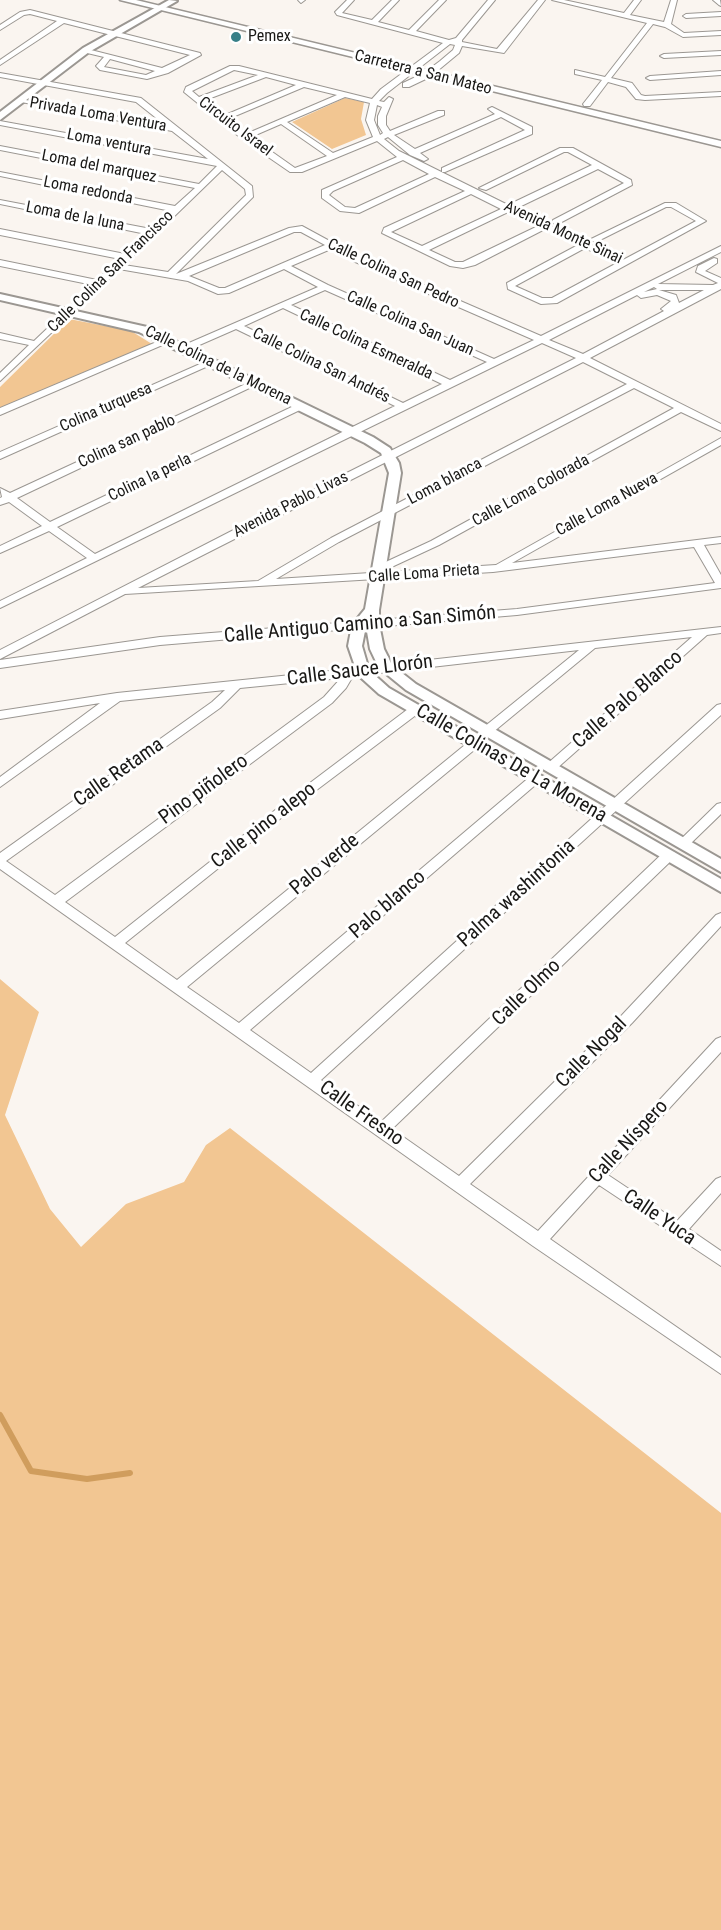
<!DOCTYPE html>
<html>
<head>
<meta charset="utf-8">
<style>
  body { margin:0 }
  canvas { display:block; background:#faf5f0 }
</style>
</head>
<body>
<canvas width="721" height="1930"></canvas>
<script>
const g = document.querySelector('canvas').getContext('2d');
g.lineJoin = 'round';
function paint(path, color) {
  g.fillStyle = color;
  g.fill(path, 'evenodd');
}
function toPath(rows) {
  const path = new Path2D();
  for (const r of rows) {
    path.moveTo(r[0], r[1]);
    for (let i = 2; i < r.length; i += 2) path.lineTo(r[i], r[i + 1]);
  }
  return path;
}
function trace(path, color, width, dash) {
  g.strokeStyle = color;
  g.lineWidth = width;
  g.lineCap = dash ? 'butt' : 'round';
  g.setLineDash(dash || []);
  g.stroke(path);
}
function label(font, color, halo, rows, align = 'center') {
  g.font = font + ' "Roboto Condensed",sans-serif';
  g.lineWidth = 6;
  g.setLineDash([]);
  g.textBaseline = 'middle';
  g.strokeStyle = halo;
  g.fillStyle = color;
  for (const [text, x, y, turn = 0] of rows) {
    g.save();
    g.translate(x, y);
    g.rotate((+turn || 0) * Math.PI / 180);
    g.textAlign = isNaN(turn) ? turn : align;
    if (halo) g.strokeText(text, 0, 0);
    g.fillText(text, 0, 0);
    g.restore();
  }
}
const green = toPath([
  [345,98,364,102,361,119,366,135,332,149,292,122],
  [69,319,131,331,152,344,0,408,0,387],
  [0,979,39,1012,5,1115,50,1209,81,1247,126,1204,184,1182,206,1145,230,1128,721,1513,721,1930,0,1930]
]);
const stream = toPath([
  [0,1415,31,1471,87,1479,130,1473]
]);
const minor = toPath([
  [298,0,305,0,301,3,298,0],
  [347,0,354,0,342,13,372,20,392,0,399,0,378,22,409,30,439,0,446,0,416,31,449,40,456,38,488,0,495,0,462,40,462,42,497,49,538,0,545,0,504,53,462,46,459,53,430,77,409,87,403,87,403,83,424,73,440,61,453,50,455,45,450,44,387,93,379,101,384,102,389,97,393,99,386,116,386,125,390,131,438,111,444,111,444,115,394,135,415,149,495,114,488,109,492,107,532,127,532,134,445,172,442,172,442,168,525,130,501,117,420,153,428,159,424,161,410,155,388,137,384,139,399,151,508,205,592,165,568,152,564,152,486,190,479,188,560,148,573,148,631,180,632,185,556,225,552,222,553,220,624,183,598,169,515,209,623,260,696,221,671,207,666,207,596,242,589,240,665,203,676,203,706,221,557,303,541,304,508,289,507,283,578,245,545,229,475,265,463,268,450,266,382,233,384,228,465,191,435,177,359,213,340,211,322,198,322,190,397,157,377,141,302,172,290,172,242,139,184,92,186,87,230,66,239,66,372,99,381,89,443,43,337,15,335,12,347,0],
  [234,70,258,75,199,97,192,91,234,70],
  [266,77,296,85,223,116,203,101,266,77],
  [304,87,337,95,246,134,228,119,304,87],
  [345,97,370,103,366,120,373,137,333,153,287,122,345,97],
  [377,105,382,107,378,116,378,125,383,133,380,135,374,120,377,105],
  [281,124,327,156,295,168,251,137,281,124],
  [403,160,429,174,355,208,345,207,329,195,333,191,403,160],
  [471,194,501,209,422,246,391,232,471,194],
  [508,212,538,226,463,262,455,262,429,250,508,212],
  [585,248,617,263,552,298,542,298,515,286,585,248],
  [552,0,564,0,624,13,634,0,641,0,630,15,664,22,671,0,677,0,671,24,684,33,721,31,721,35,683,37,665,27,653,24,611,78,632,83,641,95,645,96,721,92,721,96,645,100,636,99,626,87,608,82,590,106,584,106,583,104,602,80,575,74,575,70,605,77,647,23,552,0],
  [713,0,720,0,721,6,719,5,713,0],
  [30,10,200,53,201,55,168,73,147,79,100,70,96,66,104,57,83,52,83,48,162,68,190,55,64,23,0,65,0,60,57,21,30,14,24,15,0,30,0,25,20,12,30,10],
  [110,59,155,71,146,75,104,67,110,59],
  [721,12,721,16,686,18,683,16,686,14,721,12],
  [721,51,721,55,664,58,660,56,664,54,721,51],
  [721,71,721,75,650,80,646,78,650,76,721,71],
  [0,73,141,98,252,186,253,197,176,274,289,228,302,226,359,257,541,336,721,246,721,252,658,284,713,285,718,283,696,272,698,266,714,258,717,259,717,263,705,271,721,278,721,289,590,358,721,424,721,431,681,412,439,545,383,571,375,571,375,567,431,541,674,408,634,388,339,542,276,579,496,565,721,438,721,445,512,563,721,537,721,543,704,545,721,575,721,588,517,615,160,645,0,668,0,660,160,637,517,609,715,583,694,547,493,572,125,594,0,659,0,650,253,520,576,358,542,343,0,608,0,601,87,558,49,531,0,553,0,546,42,526,9,502,0,505,0,498,2,497,0,488,10,493,252,381,260,383,17,498,50,522,298,404,304,404,304,408,57,527,95,554,395,406,236,329,188,350,182,350,182,346,318,287,284,269,229,293,218,294,188,281,119,269,0,381,0,373,29,345,0,339,0,333,34,341,93,285,0,266,0,260,97,280,120,259,0,235,0,229,125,254,146,234,0,204,0,200,151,229,171,211,0,176,0,172,175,206,195,188,0,150,0,146,199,184,217,166,0,125,0,121,208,159,172,131,16,101,20,99,165,125,136,102,0,77,0,73],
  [222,170,245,189,246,195,168,272,124,265,222,170],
  [294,232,301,232,325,245,225,288,219,288,189,276,294,232],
  [331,249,353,261,534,340,494,359,328,285,291,266,331,249],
  [654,287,657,289,644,292,654,287],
  [325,290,487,362,450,380,291,305,325,290],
  [659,290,704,290,679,303,676,295,659,290],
  [637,295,641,298,657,295,671,301,661,309,664,311,583,354,549,340,637,295],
  [283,308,442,384,403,403,244,326,283,308],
  [583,362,627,384,331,538,258,581,138,588,583,362],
  [166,338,174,340,0,415,0,408,166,338],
  [209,360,217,362,0,459,0,452,209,360],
  [721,627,721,633,707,635,555,770,551,771,547,770,545,767,547,764,692,637,595,648,492,733,488,734,482,730,484,727,579,650,353,676,346,688,332,703,65,902,115,937,298,792,412,706,420,706,422,709,420,712,306,798,125,943,177,980,471,740,479,740,481,743,479,746,187,987,239,1023,532,775,540,775,542,778,540,781,250,1030,311,1073,717,705,721,704,721,715,321,1080,381,1122,664,852,674,852,675,855,674,858,392,1129,459,1176,622,1015,716,915,721,913,721,926,632,1023,470,1184,538,1231,716,1039,721,1037,721,1052,608,1175,677,1221,716,1179,721,1177,721,1193,689,1229,721,1251,721,1266,599,1185,550,1239,721,1358,721,1374,533,1246,0,869,0,853,212,702,225,690,120,701,0,787,0,777,100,703,0,719,0,711,117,693,349,669,721,627],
  [341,678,324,697,55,895,6,861,220,708,240,688,341,678],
  [721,803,721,814,687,847,679,847,677,844,679,841,717,804,721,803]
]);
const tertiary = toPath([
  [169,0,177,1,89,52,0,120,0,112,83,48,169,0],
  [0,294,147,327,373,437,390,448,399,463,401,473,379,610,379,624,384,649,392,665,416,684,721,859,721,872,406,690,379,668,370,649,366,626,362,646,369,670,389,688,721,879,721,892,379,694,358,675,348,646,352,625,365,609,389,473,381,453,365,443,139,332,0,300,0,294]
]);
const secondary = toPath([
  [120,0,136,0,721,141,721,147,120,0]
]);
const markers = [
  [236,37,6,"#377f87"]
];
const farPoinames = [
  ["Pemex",248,37]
];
const farStreetnames = [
  ["Carretera a San Mateo",423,73,14],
  ["Privada Loma Ventura",98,115,10],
  ["Circuito Israel",235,127,37],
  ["Loma ventura",109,143,11],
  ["Loma del marquez",99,167,11],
  ["Loma redonda",88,191,11],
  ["Loma de la luna",75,217,11],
  ["Avenida Monte Sinai",563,233,25],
  ["Calle Colina San Francisco",111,272,-44],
  ["Calle Colina San Pedro",393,274,25],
  ["Calle Colina San Juan",410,324,24],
  ["Calle Colina Esmeralda",366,345,25],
  ["Calle Colina de la Morena",218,366,26],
  ["Calle Colina San Andrés",321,366,26],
  ["Colina turquesa",106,408,-24],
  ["Colina san pablo",127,442,-25],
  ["Colina la perla",150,478,-26],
  ["Loma blanca",445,482,-28],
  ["Calle Loma Colorada",531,491,-29],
  ["Avenida Pablo Livas",291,505,-27],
  ["Calle Loma Nueva",607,505,-29],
  ["Calle Loma Prieta",424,574,-4]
];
const streetNames = [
  ["Calle Antiguo Camino a San Simón",360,625,-5],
  ["Calle Sauce Llorón",360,671,-7],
  ["Calle Palo Blanco",628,700,-41],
  ["Calle Colinas De La Morena",511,764,30],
  ["Calle Retama",119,773,-35],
  ["Pino piñolero",204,790,-36],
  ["Calle pino alepo",264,826,-38],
  ["Palo verde",325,865,-40],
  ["Palma washintonia",517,894,-42],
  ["Palo blanco",388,905,-41],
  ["Calle Olmo",527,993,-44],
  ["Calle Nogal",592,1053,-45],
  ["Calle Fresno",361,1114,35],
  ["Calle Níspero",629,1142,-47],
  ["Calle Yuca",659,1218,34]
];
paint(green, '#f2c692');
trace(stream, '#d09d5d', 6);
trace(minor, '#9b9792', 2);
trace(tertiary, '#9b9792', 4);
trace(secondary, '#9b9792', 3);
paint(minor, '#fff');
paint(tertiary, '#fff');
paint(secondary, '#fff');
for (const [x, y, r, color] of markers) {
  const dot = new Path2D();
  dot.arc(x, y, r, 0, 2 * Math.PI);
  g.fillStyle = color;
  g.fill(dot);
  trace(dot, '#fff', 2);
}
label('16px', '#191816', '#fff', farPoinames, 'left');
label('16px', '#191816', '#fff', farStreetnames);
label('20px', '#191816', '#fff', streetNames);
</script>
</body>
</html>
